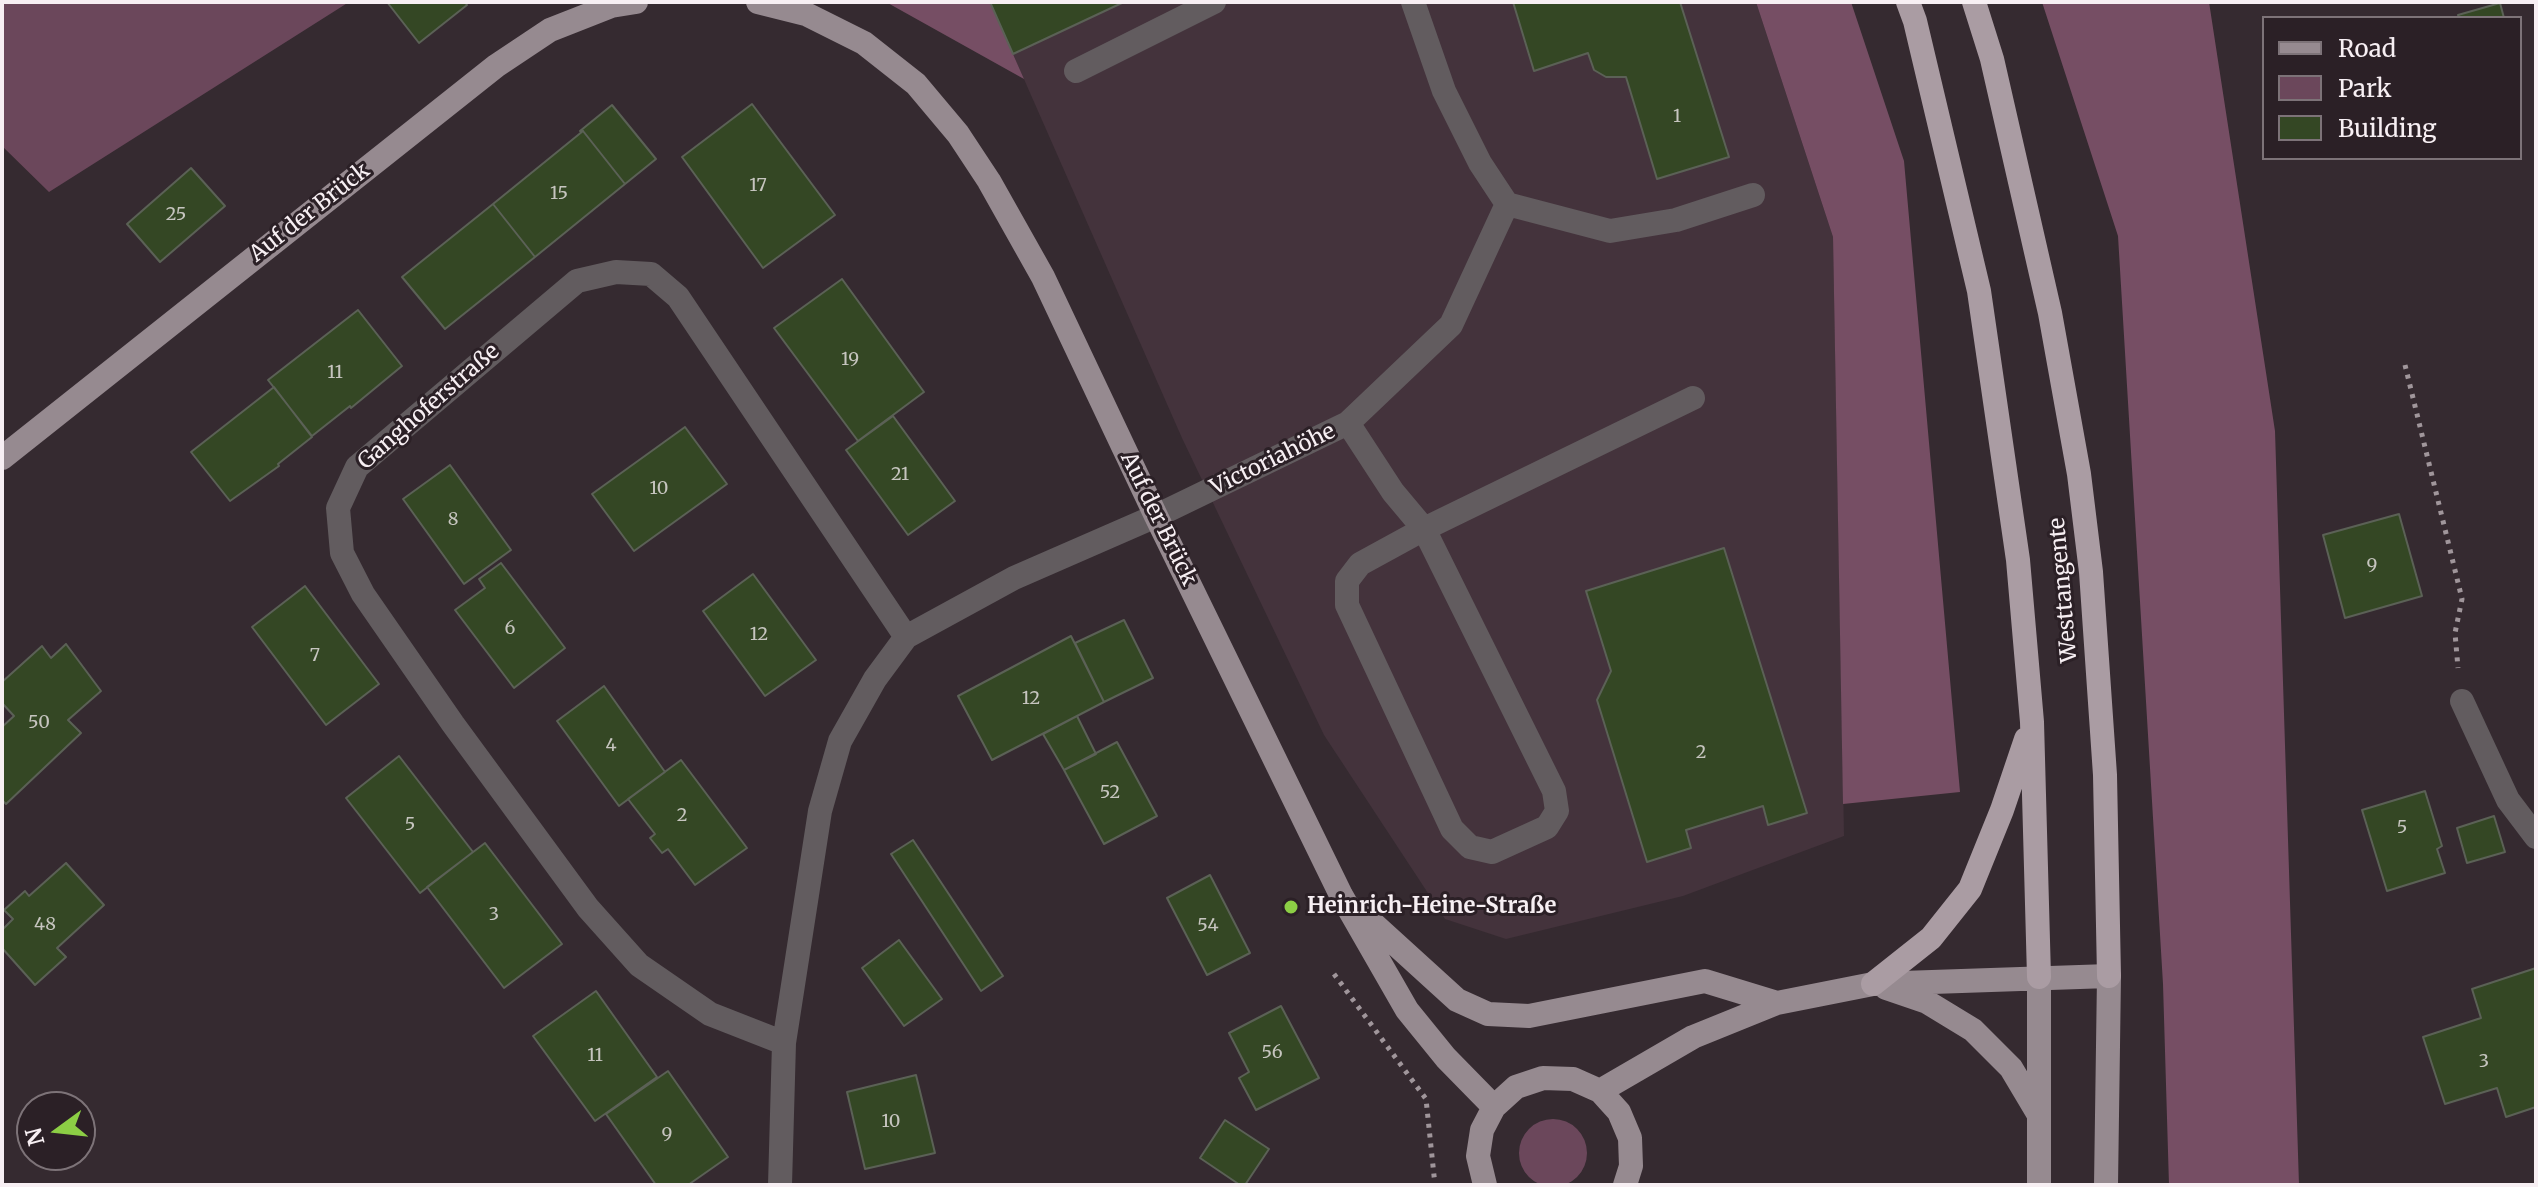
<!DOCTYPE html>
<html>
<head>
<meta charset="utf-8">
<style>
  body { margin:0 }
  #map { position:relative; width:2538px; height:1187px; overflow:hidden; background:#352a30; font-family:Merriweather,serif }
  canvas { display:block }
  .frame { position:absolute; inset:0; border:4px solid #f7eff3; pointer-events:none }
  .legend { position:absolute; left:2262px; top:16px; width:260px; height:144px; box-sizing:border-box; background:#2b2026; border:2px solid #7d7378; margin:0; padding:10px 14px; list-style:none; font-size:24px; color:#f7eff3 }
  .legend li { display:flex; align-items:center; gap:16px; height:40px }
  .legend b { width:40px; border:2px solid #7d7378 }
  .north { position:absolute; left:16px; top:1091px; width:80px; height:80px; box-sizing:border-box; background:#2b2026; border:2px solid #7d7378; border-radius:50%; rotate:255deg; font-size:22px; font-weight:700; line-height:32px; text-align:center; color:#f7eff3 }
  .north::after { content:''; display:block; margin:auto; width:28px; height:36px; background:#8cce45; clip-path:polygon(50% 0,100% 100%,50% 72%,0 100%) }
</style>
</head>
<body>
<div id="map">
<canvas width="2538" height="1187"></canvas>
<div class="frame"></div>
<ul class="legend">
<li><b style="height:10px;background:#968a90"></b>Road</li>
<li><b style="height:22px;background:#6b475b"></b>Park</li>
<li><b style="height:22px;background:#344724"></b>Building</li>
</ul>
<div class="north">N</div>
</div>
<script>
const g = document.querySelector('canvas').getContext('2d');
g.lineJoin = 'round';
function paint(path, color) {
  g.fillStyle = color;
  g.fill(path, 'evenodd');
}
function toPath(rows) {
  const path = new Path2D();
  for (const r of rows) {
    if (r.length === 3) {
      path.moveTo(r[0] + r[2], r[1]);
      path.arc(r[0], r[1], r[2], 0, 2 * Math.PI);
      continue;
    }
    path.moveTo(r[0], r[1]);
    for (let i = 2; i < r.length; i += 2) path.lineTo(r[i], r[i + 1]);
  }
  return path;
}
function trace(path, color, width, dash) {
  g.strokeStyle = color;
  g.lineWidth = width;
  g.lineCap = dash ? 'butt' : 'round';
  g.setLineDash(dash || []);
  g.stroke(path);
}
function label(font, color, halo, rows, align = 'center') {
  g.font = font + ' Merriweather,serif';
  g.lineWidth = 6;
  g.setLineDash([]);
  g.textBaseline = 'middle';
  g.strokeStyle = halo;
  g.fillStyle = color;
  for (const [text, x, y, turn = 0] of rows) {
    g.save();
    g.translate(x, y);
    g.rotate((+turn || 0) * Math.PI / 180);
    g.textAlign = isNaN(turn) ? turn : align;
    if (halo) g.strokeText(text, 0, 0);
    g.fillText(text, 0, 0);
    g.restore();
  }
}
const built = toPath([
  [990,2,1756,2,1833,237,1844,836,1683,896,1506,939,1445,919,1324,735,1182,438]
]);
const green = toPath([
  [2,2,349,2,49,192,2,146],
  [1553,1153,34]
]);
const forest = toPath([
  [886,2,990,2,1024,79],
  [1756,2,1851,2,1904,161,1960,792,1843,804,1833,237],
  [2042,2,2209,2,2275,431,2299,1185,2169,1185,2163,984,2118,236]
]);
const building = toPath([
  [387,2,465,2,467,5,419,43,387,2],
  [990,2,1124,2,1013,54,990,2],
  [1513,2,1680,2,1729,157,1657,179,1626,77,1606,77,1594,70,1588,53,1534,71,1513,2],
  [2500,3,2504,18,2459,18,2458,15,2500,3],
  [752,104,835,215,763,268,682,157,752,104],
  [612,105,656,159,625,184,583,131,580,131,612,105],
  [583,131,625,184,535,257,493,204,583,131],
  [191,168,225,206,160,262,127,224,191,168],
  [493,204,535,257,445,329,402,277,493,204],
  [842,279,924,392,858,441,774,328,842,279],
  [358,310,402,366,351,408,350,406,312,436,268,380,358,310],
  [274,387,312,437,278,464,279,466,230,501,191,452,274,387],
  [893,416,955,501,908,535,846,450,893,416],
  [685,427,727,484,634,551,592,494,685,427],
  [450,465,511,550,464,584,403,499,450,465],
  [2399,514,2422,596,2345,618,2323,535,2399,514],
  [1724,548,1807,813,1768,825,1763,806,1686,830,1691,848,1647,862,1597,700,1611,671,1586,591,1724,548],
  [501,563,565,648,514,688,455,610,485,588,479,579,501,563],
  [753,574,816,660,765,696,703,611,753,574],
  [305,586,379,684,326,725,252,627,305,586],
  [1124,620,1153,678,1104,702,1075,643,1124,620],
  [1071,636,1104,702,992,760,958,696,1071,636],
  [66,644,101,691,68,720,81,733,6,804,2,800,2,727,14,716,2,703,2,682,42,646,51,658,66,644],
  [604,686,665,772,619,806,557,721,604,686],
  [1077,716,1096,754,1064,770,1043,734,1077,716],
  [1117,742,1157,816,1104,844,1064,770,1117,742],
  [399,756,473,852,420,893,346,798,399,756],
  [681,760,747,848,695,885,668,849,662,853,650,838,655,834,628,799,681,760],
  [2425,791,2442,846,2437,849,2445,873,2387,891,2362,810,2425,791],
  [2494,816,2505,852,2467,863,2457,828,2494,816],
  [913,840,1003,976,981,991,891,854,913,840],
  [485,843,562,944,504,988,427,887,485,843],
  [66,863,104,905,57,948,66,957,35,985,2,948,2,930,13,919,4,910,25,891,29,896,66,863],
  [1210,875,1250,953,1207,975,1167,898,1210,875],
  [899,940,942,999,904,1026,862,968,899,940],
  [2536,968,2536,1107,2506,1117,2497,1088,2445,1104,2423,1037,2481,1018,2472,989,2536,968],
  [596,991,657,1077,595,1121,533,1036,596,991],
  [1281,1006,1319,1078,1256,1110,1239,1078,1249,1072,1229,1033,1281,1006],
  [668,1071,728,1157,688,1185,656,1185,606,1114,668,1071],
  [916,1075,935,1153,865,1169,847,1092,916,1075],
  [1225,1120,1269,1149,1245,1185,1240,1185,1200,1158,1225,1120]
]);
const path = toPath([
  [2405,365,2462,599,2455,633,2458,668],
  [1334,974,1426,1099,1435,1185]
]);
const minor = toPath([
  [1076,71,1214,2],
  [1507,204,1610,231,1676,220,1753,195],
  [1348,423,1393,492,1424,529,1554,791,1557,811,1547,827,1492,852,1470,847,1452,829,1347,605,1347,581,1360,564,1424,529,1693,398],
  [2462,701,2508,800,2536,837],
  [784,1043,710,1014,639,965,588,908,453,724,363,594,342,553,338,508,357,467,577,281,616,272,651,274,678,297,906,637],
  [780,1185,784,1043,820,811,840,741,875,679,906,637,1014,578,1156,516,1348,423,1451,325,1507,204,1480,163,1444,91,1413,2]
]);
const major = toPath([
  [758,2,806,14,864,43,916,84,958,134,989,181,1043,277,1156,516,1341,895,1407,1010,1446,1058,1494,1107],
  [2,458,496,66,550,30,611,6,636,2],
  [1358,910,1457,1000,1488,1014,1529,1016,1705,981,1777,1003],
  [2039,977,2039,1185],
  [1886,988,1927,1002,1973,1030,2011,1068,2039,1115],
  [1600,1091,1693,1037,1777,1003,1873,984,2109,976,2106,1185],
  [1485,1185,1478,1156,1482,1130,1494,1107,1516,1087,1543,1078,1573,1079,1600,1091,1619,1112,1630,1138,1631,1166,1625,1185]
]);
const highway = toPath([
  [1908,2,1915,21,1979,291,2018,560,2032,722,2039,977],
  [1974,2,1992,59,2050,313,2079,474,2091,572,2105,775,2109,976],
  [1873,984,1931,938,1970,889,2002,810,2026,739]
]);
const markers = [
  [1291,907,8,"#8cce45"]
];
const numberNames = [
  ["1",1677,117],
  ["17",758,186],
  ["15",559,194],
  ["25",176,215],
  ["19",850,360],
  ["11",335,373],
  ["21",900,475],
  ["10",659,489],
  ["8",453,520],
  ["9",2372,566],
  ["6",510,629],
  ["12",759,635],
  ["7",315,656],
  ["12",1031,699],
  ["50",39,723],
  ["4",611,746],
  ["2",1701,753],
  ["52",1110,793],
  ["2",682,816],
  ["5",410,825],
  ["5",2402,828],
  ["3",494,915],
  ["48",45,925],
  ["54",1208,926],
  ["56",1272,1053],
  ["11",595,1056],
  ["3",2484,1062],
  ["10",891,1122],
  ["9",667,1135]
];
const streetNames = [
  ["Auf der Brück",310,213,-38],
  ["Ganghoferstraße",429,407,-41],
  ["Victoriahöhe",1273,460,-26],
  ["Auf der Brück",1158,519,64],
  ["Westtangente",2064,590,-95]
];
const poiNames = [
  ["Heinrich-Heine-Straße",1307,907]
];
paint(built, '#44333c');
paint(green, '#6b475b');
paint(forest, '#764e64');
paint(building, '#344724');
trace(building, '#5b6156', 2);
trace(path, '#a0969b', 5, [4, 6]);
trace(minor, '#625c5f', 24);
trace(major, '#968a90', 24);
trace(highway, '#aa9ca3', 24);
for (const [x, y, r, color] of markers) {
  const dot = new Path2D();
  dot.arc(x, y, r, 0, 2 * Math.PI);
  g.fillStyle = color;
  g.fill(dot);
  trace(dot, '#2b2026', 3);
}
label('18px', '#c6c5bf', null, numberNames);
label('22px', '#f7eff3', '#2b2026', streetNames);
label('bold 22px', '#f7eff3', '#2b2026', poiNames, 'left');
</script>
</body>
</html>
